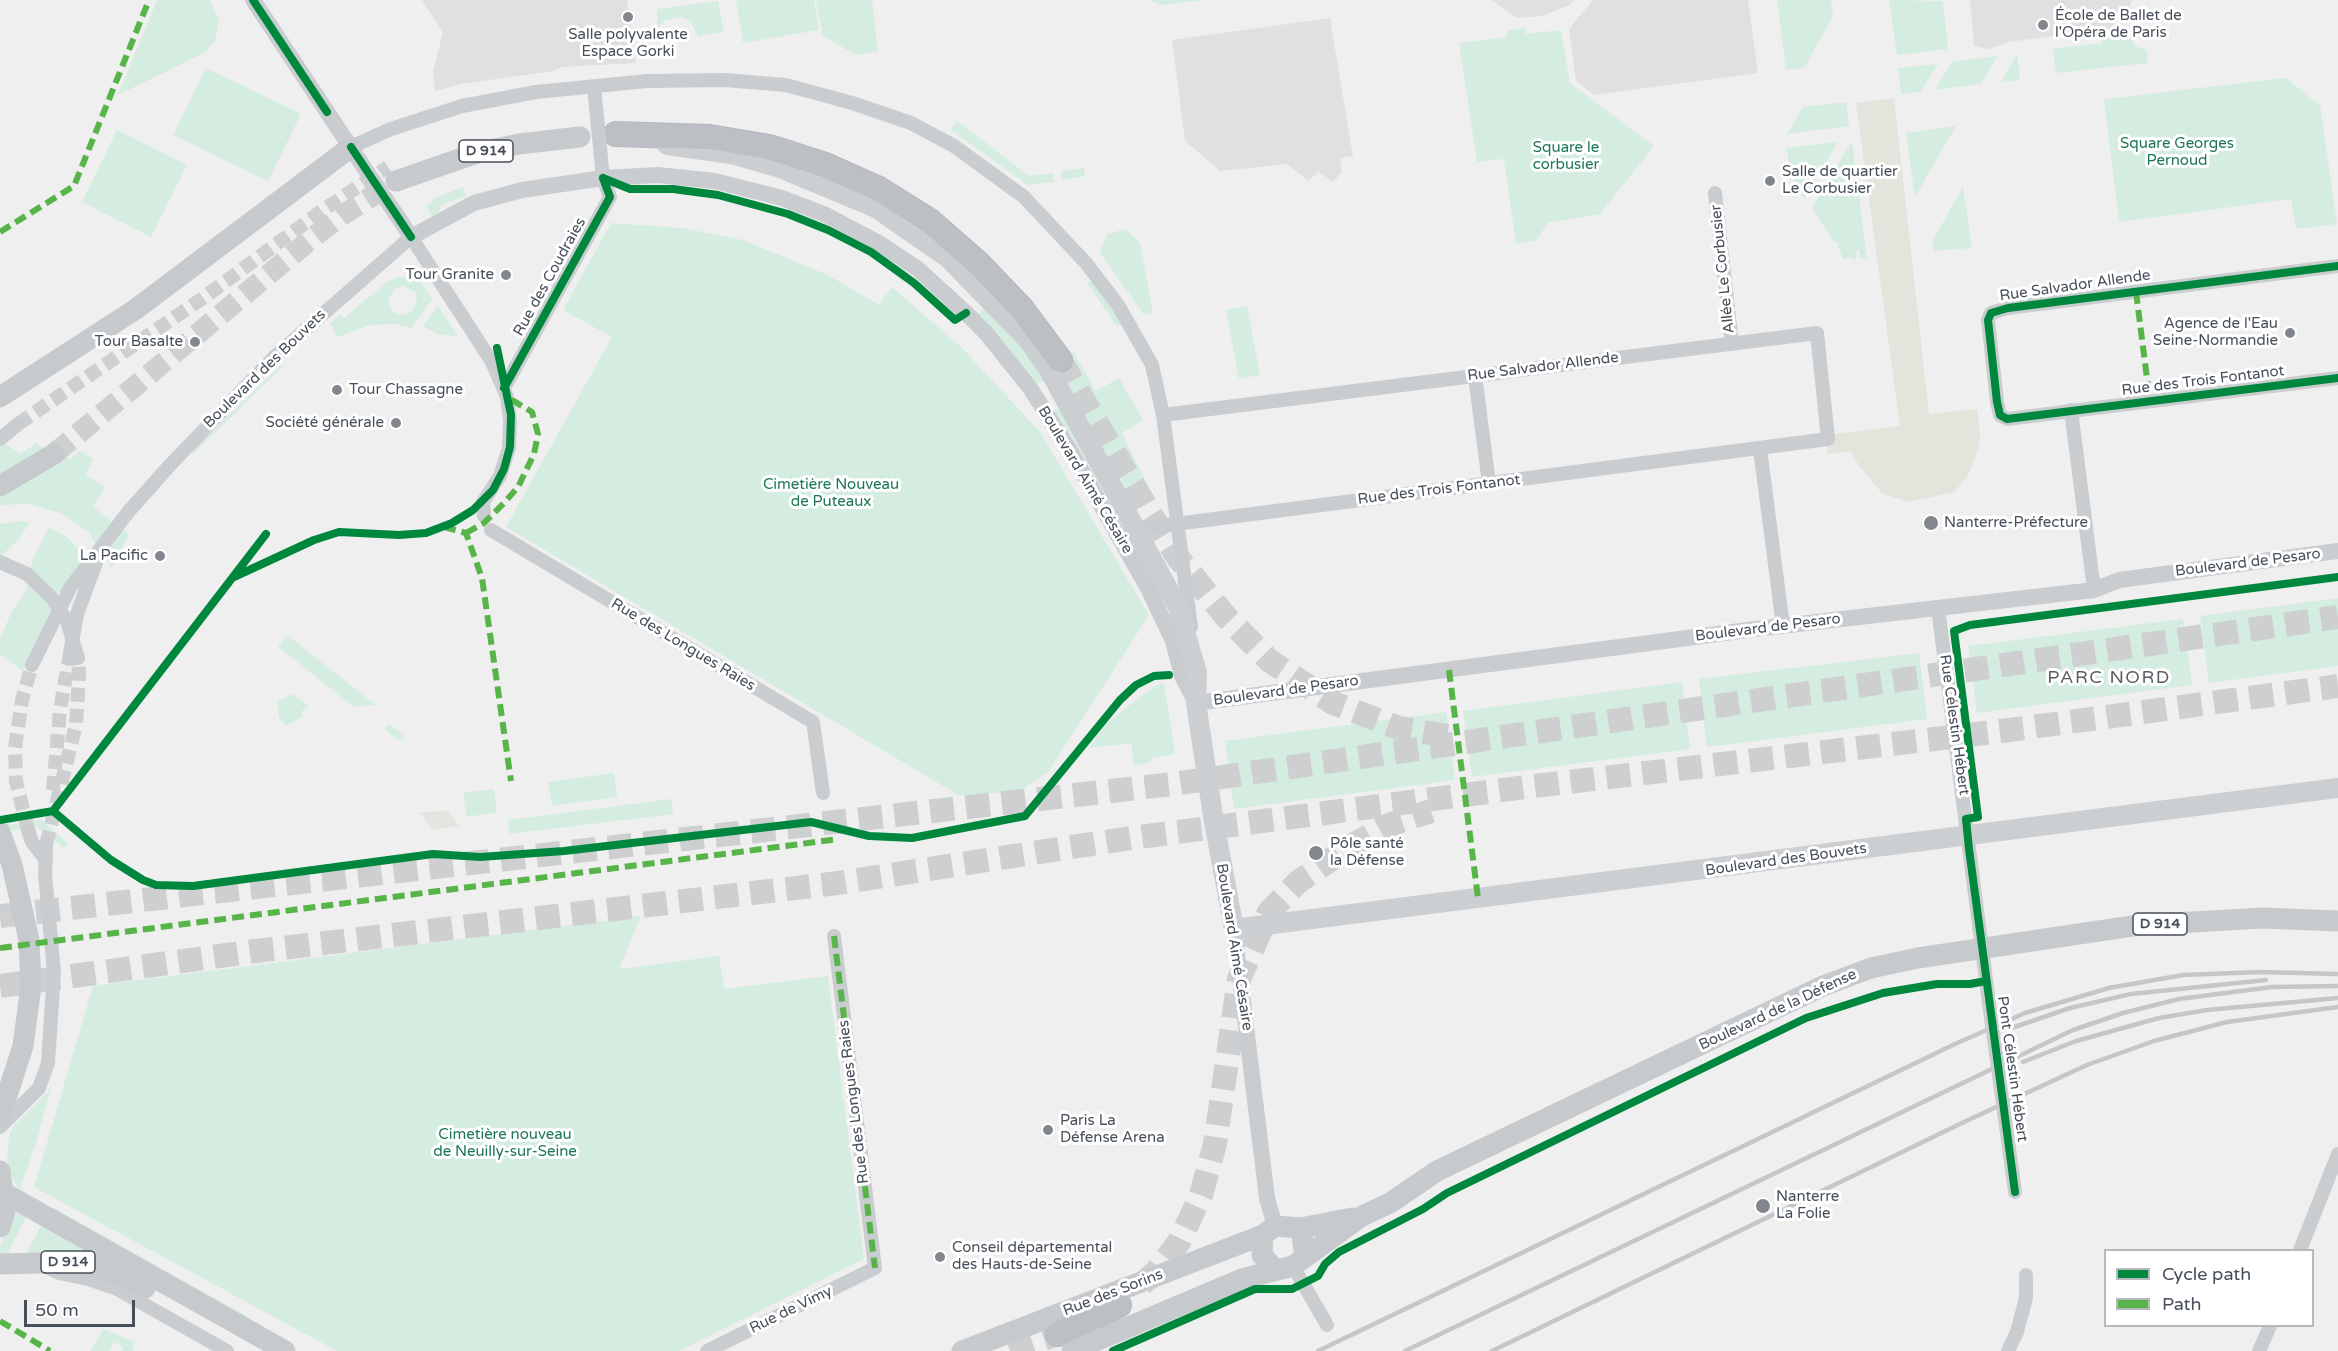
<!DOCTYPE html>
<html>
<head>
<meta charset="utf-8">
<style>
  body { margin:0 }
  #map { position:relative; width:2338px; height:1351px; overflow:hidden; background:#efefef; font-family:"Varela Round",sans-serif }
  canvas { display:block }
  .legend { position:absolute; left:2104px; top:1249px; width:210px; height:78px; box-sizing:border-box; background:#fff; border:2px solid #b5b9bd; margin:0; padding:8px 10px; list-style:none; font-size:18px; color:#474f5a }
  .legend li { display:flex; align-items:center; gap:12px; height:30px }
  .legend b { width:30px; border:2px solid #b5b9bd }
  .scale { position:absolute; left:24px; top:1300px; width:111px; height:27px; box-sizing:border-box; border:3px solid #474f5a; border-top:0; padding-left:8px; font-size:18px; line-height:21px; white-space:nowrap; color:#474f5a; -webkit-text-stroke:4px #fff; paint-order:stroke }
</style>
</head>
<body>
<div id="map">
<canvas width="2338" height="1351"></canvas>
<ul class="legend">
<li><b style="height:8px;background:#00873e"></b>Cycle path</li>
<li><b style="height:8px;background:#57b448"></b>Path</li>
</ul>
<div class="scale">50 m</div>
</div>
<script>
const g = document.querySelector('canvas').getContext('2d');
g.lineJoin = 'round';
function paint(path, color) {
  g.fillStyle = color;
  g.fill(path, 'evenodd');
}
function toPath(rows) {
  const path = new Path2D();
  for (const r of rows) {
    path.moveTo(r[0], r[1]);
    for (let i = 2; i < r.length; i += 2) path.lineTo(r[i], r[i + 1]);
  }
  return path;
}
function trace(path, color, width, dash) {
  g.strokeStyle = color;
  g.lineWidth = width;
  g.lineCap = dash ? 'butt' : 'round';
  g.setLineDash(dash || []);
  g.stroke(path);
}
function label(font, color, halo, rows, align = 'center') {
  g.font = font + ' "Varela Round",sans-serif';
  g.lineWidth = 6;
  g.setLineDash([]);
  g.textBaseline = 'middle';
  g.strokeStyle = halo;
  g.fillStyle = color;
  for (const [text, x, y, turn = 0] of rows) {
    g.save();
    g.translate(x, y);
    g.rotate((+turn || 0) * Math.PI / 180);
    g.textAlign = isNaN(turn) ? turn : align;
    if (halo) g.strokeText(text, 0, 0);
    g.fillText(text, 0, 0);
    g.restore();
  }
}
const commercial = toPath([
  [1894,98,1929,414,1977,409,1980,432,1979,446,1968,476,1954,492,1908,502,1882,493,1859,466,1851,451,1828,454,1825,435,1900,426,1856,103]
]);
const education = toPath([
  [422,0,627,0,636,63,562,67,554,71,461,84,435,91,433,71,443,32],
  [1491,0,1574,0,1570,5,1542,16,1517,18],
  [1593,0,1748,0,1758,73,1594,95,1576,81,1569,29],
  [1970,0,2132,0,2128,14,2116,21,2110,29,2008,42,1989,49,1974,46],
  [1330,18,1353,156,1340,158,1342,172,1333,182,1318,171,1309,181,1287,164,1220,171,1185,141,1172,40]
]);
const green = toPath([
  [157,0,210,0,219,20,215,41,204,53,118,95],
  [736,0,814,0,819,30,743,43],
  [816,0,872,0,878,51,856,55,823,36],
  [1149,0,1202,0,1161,5],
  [1777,0,1831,0,1833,16,1804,68,1786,70],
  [1889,0,1943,1,1948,49,1897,55],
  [718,1,724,32,698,36,691,22,682,17,665,20,657,29,657,9],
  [1525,28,1526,34,1561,30,1570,83,1654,146,1600,214,1548,223,1536,240,1516,244,1504,159,1477,162,1459,43,1507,37,1507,31],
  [2129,35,2135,46,2147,50,2147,63,2056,73,2053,49,2102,43,2102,39],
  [2017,54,2020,80,2001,82],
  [1997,56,1981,84,1935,90,1952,62],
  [1938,64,1920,92,1901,94,1898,68],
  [206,68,301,114,268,181,173,135],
  [2286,78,2320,105,2337,224,2296,229,2291,199,2119,222,2104,99],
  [1846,102,1849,126,1787,134,1803,107],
  [956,120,1029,176,1053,173,1054,182,1028,185,951,130],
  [1956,126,1915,197,1906,133],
  [117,130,187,165,151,237,82,202],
  [1852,141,1867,259,1860,258,1859,250,1856,251,1857,259,1852,259,1851,257,1843,260,1837,242,1834,242,1812,208],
  [1838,142,1804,199,1791,173,1786,148],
  [1084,168,1085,176,1063,180,1061,171],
  [463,187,466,196,441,205,439,214,432,217,426,205,433,202,432,199],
  [1963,187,1972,248,1934,251,1933,240],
  [611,223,683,228,743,240,830,276,879,305,892,287,962,348,1040,432,1149,615,1048,772,1020,791,960,796,506,527,612,337,563,310],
  [1126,229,1140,243,1153,313,1144,315,1100,253,1107,234],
  [399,277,411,277,420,281,433,299,411,328,394,324,370,325,337,337,330,324,340,314,344,318,388,281],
  [404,286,415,292,417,302,412,311,403,315,393,312,388,300,394,289],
  [1092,280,1122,323,1117,326,1087,283],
  [988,304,1049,379,1031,386,975,317],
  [438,306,458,336,439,335,423,326],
  [1247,306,1260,375,1239,379,1226,310],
  [1073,352,1096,391,1119,378,1143,420,1122,433,1155,500,1137,508,1054,364],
  [282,364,284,365,194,453,192,451],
  [1048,410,1065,410,1123,514,1114,519],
  [54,440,69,460,80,451,93,459,86,475,105,487,93,506,129,535,112,568,88,532,61,513,28,504,0,505,0,441,21,454,36,443,43,448],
  [20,521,30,522,19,539,0,557,0,524],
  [49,527,67,537,86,558,62,594,58,591,46,603,52,612,30,652,23,671,0,654,0,639,11,613,26,591,33,559],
  [2338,598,2338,666,2209,683,2200,616],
  [2183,619,2192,685,1977,713,1968,646],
  [287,635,376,705,354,707,278,647],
  [1919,653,1927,719,1707,747,1699,679],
  [1682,682,1690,749,1472,777,1463,711],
  [1164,683,1175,754,1151,758,1151,762,1134,766,1131,743,1089,748,1107,724,1123,710,1155,686],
  [293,694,309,706,312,704,301,712,303,716,286,726,279,718,277,702],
  [1446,712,1455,780,1234,809,1225,741],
  [389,724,405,736,400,741,384,729],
  [614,773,617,797,552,806,548,782],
  [494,789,497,812,467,817,463,793],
  [671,799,673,814,510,834,508,820],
  [41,820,68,843,64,848,38,827,0,832,0,826],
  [641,916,619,969,719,956,724,989,828,976,864,1259,679,1351,337,1351,34,1187,93,986],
  [53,1082,35,1146,20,1190,13,1180,7,1163,9,1135,14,1126,48,1092],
  [54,1208,245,1315,250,1319,248,1322,52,1211],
  [13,1211,26,1217,8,1253,0,1256,0,1247],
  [41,1225,96,1256,96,1257,72,1253,27,1253],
  [103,1329,134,1342,133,1351,122,1351,123,1347,114,1342,109,1351,91,1351]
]);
const sand = toPath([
  [447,811,460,826,433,830,419,812]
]);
const minorTunnel = toPath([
  [18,424,203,298,323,210,388,167],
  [53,790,60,710,69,659],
  [28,830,16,781,15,748,22,700,32,665],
  [46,845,76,725,79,676,78,658]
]);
const primaryTunnel = toPath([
  [54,454,311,239,341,216,396,181]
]);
const motorwayTunnel = toPath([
  [1060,360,1148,510,1179,559,1227,618,1270,661,1333,703,1399,728,1454,737],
  [0,916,1173,784,2338,617],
  [0,986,256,951,838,883,1131,838,1526,787,1994,732,2338,686],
  [1142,1284,1156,1272,1179,1242,1201,1195,1215,1144,1239,979,1269,912,1298,882,1351,846,1389,825,1431,811],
  [1010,1351,1058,1334]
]);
const minor = toPath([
  [650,81,724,80,786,85,852,103,911,123,954,146,1024,197,1086,263,1118,305,1152,365,1163,415,1191,627],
  [351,147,391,129,462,106,536,92,647,81],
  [1715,193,1732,344],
  [2338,266,2008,308,1991,313,1988,320,1997,402,2000,415,2007,419,2338,378],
  [1475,376,1489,483],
  [504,388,610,197,603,178],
  [2071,410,2094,590],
  [0,439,18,424],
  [1760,449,1783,626],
  [129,511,171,464,274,357,411,237,492,362,507,397,510,421,509,448,500,476,483,502,484,516],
  [491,530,813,722,823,793],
  [1130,530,1828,439,1817,333,1163,415],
  [0,562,27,574,51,597,67,621,78,658],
  [1938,608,1989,1003],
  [28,830,32,842,46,860],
  [0,1127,39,1088,48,1063,54,972,45,874,46,845],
  [2300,1250,2338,1154],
  [42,1265,59,1273,88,1279,117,1289,227,1351],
  [1293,1266,1327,1325],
  [707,1351,875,1268,834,936],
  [2008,1351,2017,1332,2026,1298,2026,1275],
  [2259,1351,2270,1326]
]);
const tertiary = toPath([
  [253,0,363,166],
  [402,223,411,237,474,203,522,190,603,178,658,175,715,181,782,198,826,215,879,243,918,269,966,313,986,333,1030,388,1071,452,1149,590,1173,641,1182,676,1196,703,1755,629,2094,590,2119,580,2338,551],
  [1234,929,1267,1198,1275,1226]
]);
const secondary = toPath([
  [667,145,731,154,780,168,876,208,948,258,1029,341,1049,370,1178,607,1197,673,1196,703,1214,822,1234,929,2338,788]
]);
const primary = toPath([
  [396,181,477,153,519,144,580,137],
  [0,397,136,309,351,147],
  [0,486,54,454],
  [0,1117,23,1046,31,986,29,940,12,865,0,832],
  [0,1171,5,1211,0,1227],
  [4,1193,285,1351],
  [1301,1228,1352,1218],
  [0,1264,76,1262,124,1276,145,1288],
  [1275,1270,1262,1255,1263,1235,1275,1226,1301,1228,1305,1257],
  [962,1351,1263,1235],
  [1072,1351,1242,1279,1293,1266,1362,1216,1390,1203,1437,1171,1823,986,1871,968,1918,958,2139,925,2263,918,2338,921]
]);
const motorway = toPath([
  [616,134,710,137,769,147,825,165,879,189,930,221,978,263,1022,309,1060,360],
  [1058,1334,1119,1305]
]);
const rail = toPath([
  [2003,1031,2070,1008,2131,994,2266,980],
  [2023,1062,2076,1041,2159,1018,2207,1010,2338,998],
  [1318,1351,1955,1044,2025,1013,2109,988,2183,975,2259,972,2338,974],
  [1405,1351,2073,1030,2123,1013,2179,999,2272,987,2338,986],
  [1492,1351,1964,1122,2087,1065,2154,1041,2227,1022,2338,1007]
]);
const minorBridge = toPath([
  [594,87,603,178],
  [69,659,77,614,97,560],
  [32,665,70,588,129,511],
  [1989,1003,2015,1192]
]);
const tertiaryBridge = toPath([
  [363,166,402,223]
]);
const quiet = toPath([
  [0,232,74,186,149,0],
  [2136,292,2150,402],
  [444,527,466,533,482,578,511,781],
  [466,533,484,523,504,503,518,487,534,454,538,434,532,412,507,397],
  [1449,670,1478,898],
  [834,936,875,1268],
  [0,948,839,839],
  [0,1321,50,1351]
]);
const cycleway = toPath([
  [253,0,327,112],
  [351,147,411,237],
  [603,178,630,189,673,189,718,195,788,214,828,230,871,252,914,283,955,320,966,313],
  [2338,266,2008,308,1991,313,1988,320,1997,402,2000,415,2007,419,2338,378],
  [504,388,610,197,603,178],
  [234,577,314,540,339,532,399,535,426,533,452,523,473,510,493,490,504,469,510,447,511,415,497,348],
  [53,811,111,860,143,880,156,885,193,886,433,854,480,857,564,851,811,822,869,836,912,838,1025,816,1120,700,1136,685,1154,676,1169,675],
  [0,820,53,811,266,534],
  [2015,1192,1969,849,1966,819,1978,817,1954,631,1970,625,2338,577],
  [1113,1351,1255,1289,1292,1289,1318,1276,1325,1264,1339,1252,1423,1209,1447,1193,1806,1018,1883,993,1937,984,1970,984,1986,981]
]);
const markers = [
  [628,17,6,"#82878e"],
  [2043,25,6,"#82878e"],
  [1770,181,6,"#82878e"],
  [506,275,6,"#82878e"],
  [2290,333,6,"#82878e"],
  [195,342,6,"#82878e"],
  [337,390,6,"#82878e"],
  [396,423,6,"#82878e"],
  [1931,523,8,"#82878e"],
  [160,556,6,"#82878e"],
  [1316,853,8,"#82878e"],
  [1048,1130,6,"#82878e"],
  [1763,1206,8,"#82878e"],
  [940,1257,6,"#82878e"]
];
const shields = [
  [486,151,54],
  [2160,924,54],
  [68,1262,54]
];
const shieldNames = [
  ["D 914",486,151],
  ["D 914",2160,924],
  ["D 914",68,1262]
];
const poiNames = [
  ["École de Ballet de",2055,16],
  ["l'Opéra de Paris",2055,33],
  ["Salle polyvalente",628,35,"center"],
  ["Espace Gorki",628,52,"center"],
  ["Salle de quartier",1782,172],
  ["Le Corbusier",1782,189],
  ["Tour Granite",494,275,"right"],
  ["Agence de l'Eau",2278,324,"right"],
  ["Seine-Normandie",2278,341,"right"],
  ["Tour Basalte",183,342,"right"],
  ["Tour Chassagne",349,390],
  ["Société générale",384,423,"right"],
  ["Nanterre-Préfecture",1944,523],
  ["La Pacific",148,556,"right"],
  ["Pôle santé",1330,844],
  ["la Défense",1330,861],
  ["Paris La",1060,1121],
  ["Défense Arena",1060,1138],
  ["Nanterre",1776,1197],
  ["La Folie",1776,1214],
  ["Conseil départemental",952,1248],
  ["des Hauts-de-Seine",952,1265]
];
const parkNames = [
  ["Square Georges",2177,144],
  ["Pernoud",2177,161],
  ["Square le",1566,148],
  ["corbusier",1566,165],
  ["Cimetière Nouveau",831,485],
  ["de Puteaux",831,502],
  ["Cimetière nouveau",505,1135],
  ["de Neuilly-sur-Seine",505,1152]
];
const streetNames = [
  ["Allée Le Corbusier",1723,269,-96],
  ["Rue des Coudraies",550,277,-61],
  ["Rue Salvador Allende",2075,286,-8],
  ["Rue Salvador Allende",1543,367,-7],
  ["Boulevard des Bouvets",265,369,-44],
  ["Rue des Trois Fontanot",2203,381,-7],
  ["Boulevard Aimé Césaire",1085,480,59],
  ["Rue des Trois Fontanot",1439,490,-7],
  ["Boulevard de Pesaro",2248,563,-7],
  ["Boulevard de Pesaro",1768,628,-7],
  ["Rue des Longues Raies",683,645,31],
  ["Boulevard de Pesaro",1286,691,-8],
  ["Rue Célestin Hébert",1954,725,82],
  ["Boulevard des Bouvets",1786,860,-8],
  ["Boulevard Aimé Césaire",1234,947,81],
  ["Boulevard de la Défense",1778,1010,-25],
  ["Pont Célestin Hébert",2012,1069,82],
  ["Rue des Longues Raies",854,1102,-97],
  ["Rue des Sorins",1113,1293,-21],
  ["Rue de Vimy",791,1310,-26]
];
const quarterNames = [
  ["PARC NORD",2109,678]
];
paint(commercial, '#e4e3dc');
paint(education, '#e1e0e0');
paint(green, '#d4ede0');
paint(sand, '#e6e4de');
trace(minorTunnel, '#cdcfd1', 14, [14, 7]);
trace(primaryTunnel, '#cdcfd1', 21, [21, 10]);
trace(motorwayTunnel, '#cdcfd1', 24, [24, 12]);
trace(motorway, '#b4b8be', 26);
trace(minor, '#cacdd0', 14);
trace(tertiary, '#cacdd0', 16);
trace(secondary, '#cccfd1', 20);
trace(primary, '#c7cacc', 21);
trace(motorway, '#bcbfc4', 24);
trace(rail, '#c4c6c9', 4.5);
trace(minorBridge, '#cacdd0', 14);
trace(tertiaryBridge, '#cacdd0', 16);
trace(quiet, '#57b448', 6, [12, 6]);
trace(cycleway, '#00873e', 8);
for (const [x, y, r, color] of markers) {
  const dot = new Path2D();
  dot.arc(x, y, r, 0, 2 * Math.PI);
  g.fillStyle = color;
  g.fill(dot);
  trace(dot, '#fff', 2);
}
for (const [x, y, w] of shields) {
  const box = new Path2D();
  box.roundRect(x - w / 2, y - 11, w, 22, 4.5);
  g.fillStyle = '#fff';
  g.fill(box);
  trace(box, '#474f5a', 1.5);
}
label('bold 14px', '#474f5a', null, shieldNames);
label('15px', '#474f5a', '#fff', poiNames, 'left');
label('15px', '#1c7752', '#fff', parkNames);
label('15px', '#474f5a', '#fff', streetNames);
g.letterSpacing = '1.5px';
label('18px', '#5b5d62', '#fff', quarterNames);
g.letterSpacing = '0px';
</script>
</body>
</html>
